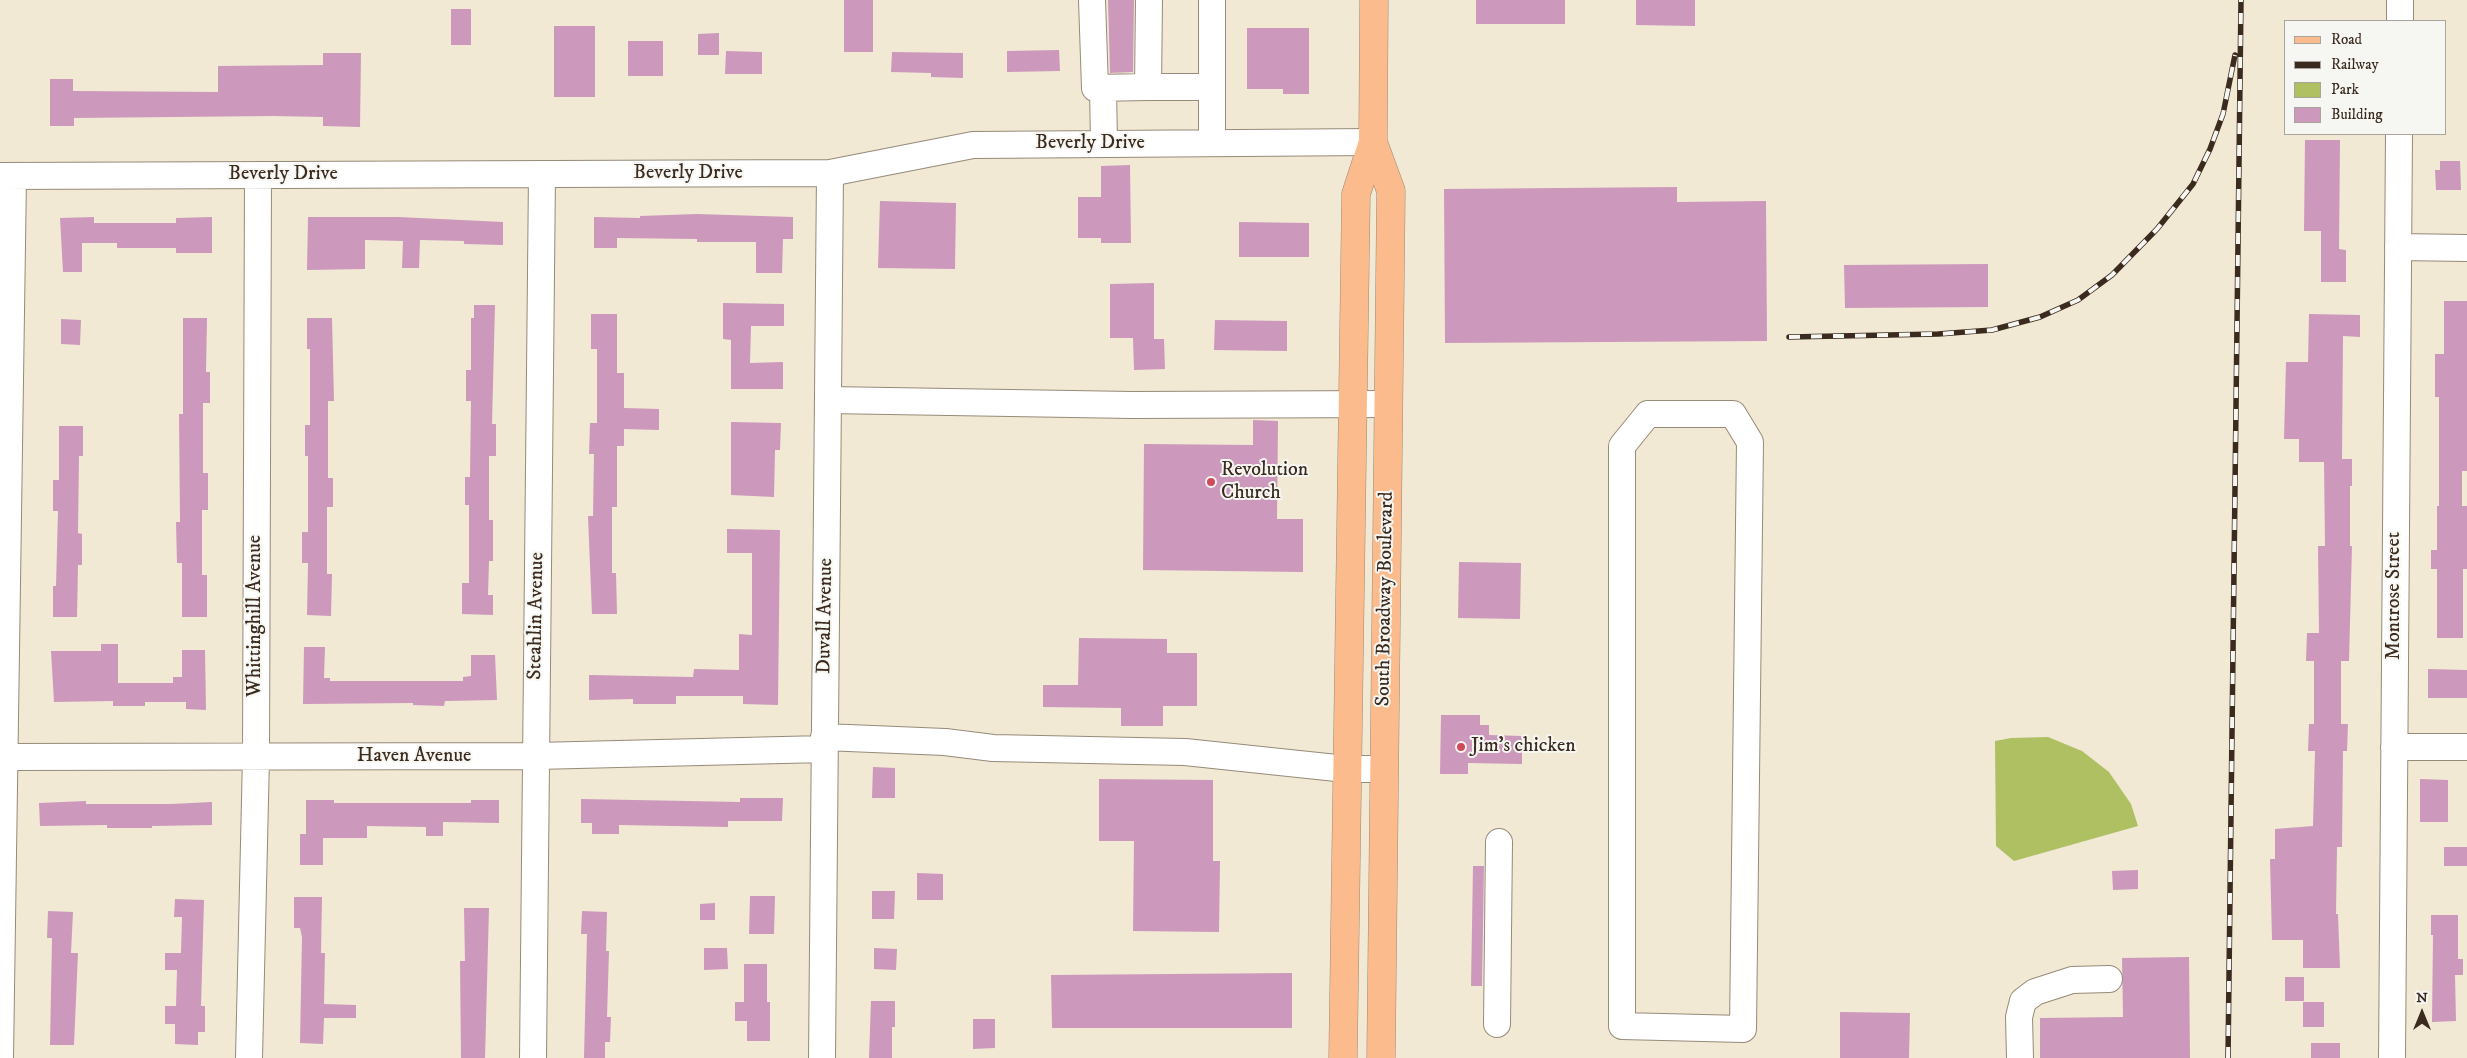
<!DOCTYPE html>
<html>
<head>
<meta charset="utf-8">
<style>
  body { margin:0 }
  #map { position:relative; width:2467px; height:1058px; overflow:hidden; background:#f1e9d4; font-family:"IM FELL DW Pica",serif }
  canvas { display:block }
  .legend { position:absolute; left:2284px; top:20px; width:162px; height:115px; box-sizing:border-box; background:#f6f6f2; border:1px solid #aba49d; margin:0; padding:6px 9px; list-style:none; font-size:15px; color:#3b2a1e }
  .legend li { display:flex; align-items:center; gap:10px; height:25px }
  .legend b { width:25px; border:1px solid #aba49d }
  .north { position:absolute; left:2397px; top:988px; width:50px; height:50px; -webkit-text-stroke:4px #f6f6f2; paint-order:stroke; rotate:0deg; font-size:14px; font-weight:700; line-height:20px; text-align:center; color:#3b2a1e }
  .north::after { content:''; display:block; margin:auto; width:18px; height:22px; background:#3b2a1e; clip-path:polygon(50% 0,100% 100%,50% 72%,0 100%) }
</style>
</head>
<body>
<div id="map">
<canvas width="2467" height="1058"></canvas>
<ul class="legend">
<li><b style="height:6px;background:#fbbb8c"></b>Road</li>
<li><b style="height:6px;background:#3b2a1e"></b>Railway</li>
<li><b style="height:14px;background:#afc063"></b>Park</li>
<li><b style="height:14px;background:#cc98bc"></b>Building</li>
</ul>
<div class="north">N</div>
</div>
<script>
const g = document.querySelector('canvas').getContext('2d');
g.lineJoin = 'round';
function paint(path, color) {
  g.fillStyle = color;
  g.fill(path, 'evenodd');
}
function toPath(rows) {
  const path = new Path2D();
  for (const r of rows) {
    path.moveTo(r[0], r[1]);
    for (let i = 2; i < r.length; i += 2) path.lineTo(r[i], r[i + 1]);
  }
  return path;
}
function trace(path, color, width, dash) {
  g.strokeStyle = color;
  g.lineWidth = width;
  g.lineCap = dash ? 'butt' : 'round';
  g.setLineDash(dash || []);
  g.stroke(path);
}
function label(font, color, halo, rows, align = 'center') {
  g.font = font + ' "IM FELL DW Pica",serif';
  g.lineWidth = 4;
  g.setLineDash([]);
  g.textBaseline = 'middle';
  g.strokeStyle = halo;
  g.fillStyle = color;
  for (const [text, x, y, turn = 0] of rows) {
    g.save();
    g.translate(x, y);
    g.rotate((+turn || 0) * Math.PI / 180);
    g.textAlign = isNaN(turn) ? turn : align;
    if (halo) g.strokeText(text, 0, 0);
    g.fillText(text, 0, 0);
    g.restore();
  }
}
const green = toPath([
  [2048,737,2082,751,2109,772,2131,804,2138,826,2014,861,1996,846,1995,741,2011,738]
]);
const building = toPath([
  [844,0,873,0,873,52,844,52],
  [1108,0,1134,0,1133,72,1110,73],
  [1476,0,1565,0,1565,24,1476,24],
  [1636,0,1695,0,1695,26,1636,25],
  [451,9,471,9,471,45,451,45],
  [554,26,595,26,595,97,554,97],
  [1247,28,1309,28,1309,94,1283,94,1283,89,1247,89],
  [719,33,719,55,698,55,698,34],
  [628,41,663,41,663,76,628,76],
  [1059,50,1060,71,1007,72,1007,51],
  [726,51,762,52,762,74,725,74],
  [892,52,963,53,963,78,931,77,931,73,891,72],
  [323,53,361,53,360,127,323,126,323,117,273,116,74,118,74,126,50,126,50,79,73,79,73,91,218,92,218,66,323,65],
  [2305,140,2340,140,2339,249,2346,250,2346,282,2321,282,2321,231,2304,231],
  [2440,161,2460,161,2461,190,2436,190,2435,170,2440,170],
  [1130,165,1131,243,1101,243,1101,238,1078,238,1078,197,1101,197,1101,166],
  [1677,187,1677,202,1766,201,1767,341,1445,343,1444,189],
  [880,201,956,203,955,269,878,268],
  [697,214,793,217,793,239,783,239,782,273,756,273,756,242,697,242,697,239,617,238,617,248,594,248,594,217,640,218,640,216],
  [94,217,94,223,176,223,176,218,212,217,212,253,176,253,176,248,117,248,117,243,82,243,82,272,63,272,60,218],
  [308,217,398,217,503,222,503,245,464,244,464,241,420,240,419,268,402,268,403,241,365,240,365,269,307,270],
  [1239,222,1309,223,1309,257,1239,257],
  [1988,264,1988,307,1845,308,1844,265],
  [1154,283,1154,339,1164,339,1165,369,1134,370,1133,338,1110,338,1110,284],
  [2444,301,2467,301,2467,471,2462,471,2462,506,2467,506,2467,569,2463,569,2463,638,2437,638,2437,569,2431,569,2431,550,2437,550,2437,506,2439,506,2439,397,2435,397,2435,354,2444,354],
  [723,303,784,304,784,326,751,326,750,363,783,362,783,389,731,389,731,340,723,339],
  [474,305,495,305,492,424,496,424,496,456,489,456,489,520,493,520,493,561,489,561,488,595,493,595,493,615,462,614,462,583,469,583,469,505,465,505,465,477,470,477,471,401,466,401,466,370,471,370,471,318,474,318],
  [591,314,617,314,617,373,624,373,624,408,659,409,659,430,624,429,624,446,617,446,617,507,612,507,612,573,616,573,617,614,592,614,588,516,593,516,594,454,589,454,590,423,597,423,597,349,591,349],
  [2309,314,2360,315,2360,337,2343,336,2342,459,2352,459,2352,486,2350,486,2350,546,2352,546,2349,661,2341,661,2341,724,2348,724,2347,751,2343,751,2342,847,2337,847,2336,914,2338,914,2340,968,2303,968,2303,940,2272,940,2270,859,2275,859,2275,829,2313,826,2315,751,2308,751,2309,724,2314,724,2314,661,2306,661,2307,633,2319,633,2318,546,2325,546,2324,462,2299,462,2299,439,2284,439,2286,362,2308,362],
  [183,318,207,318,206,372,210,372,210,403,203,403,203,473,208,473,208,510,202,510,202,575,207,575,207,617,182,617,182,563,177,563,176,522,180,522,179,414,183,414],
  [307,318,332,318,334,401,328,401,328,478,333,478,333,507,327,507,327,574,332,574,331,616,307,615,308,563,302,563,302,532,308,532,308,456,305,456,305,425,310,425,310,349,307,349],
  [61,319,81,320,80,345,61,344],
  [1215,320,1287,321,1287,351,1214,350],
  [1253,420,1278,421,1277,519,1303,519,1303,572,1143,570,1144,444,1253,445],
  [731,422,781,423,780,450,775,450,774,497,731,495],
  [59,426,83,426,83,456,79,456,78,533,82,534,82,565,78,565,77,617,53,617,53,586,56,586,58,511,53,511,53,480,59,480],
  [727,529,780,530,778,705,743,704,743,696,676,696,676,704,633,704,633,699,589,700,589,675,693,677,694,669,739,670,739,634,752,635,752,553,727,553],
  [1459,562,1521,563,1520,619,1458,618],
  [1079,638,1167,639,1167,653,1197,653,1197,706,1163,706,1163,726,1121,726,1121,708,1043,707,1043,685,1078,685],
  [101,644,118,644,118,683,173,683,173,677,182,677,182,650,205,650,206,710,186,709,186,702,145,702,145,706,113,706,113,701,54,702,51,651,101,651],
  [304,647,325,647,324,678,330,678,330,681,463,681,463,677,471,676,471,655,495,655,497,700,445,701,444,706,413,705,413,703,303,704],
  [2428,669,2467,670,2467,698,2428,698],
  [1441,715,1480,715,1480,725,1489,725,1489,735,1522,736,1522,764,1468,763,1468,774,1440,774],
  [873,767,895,768,895,798,872,798],
  [1099,779,1213,780,1213,861,1220,861,1219,932,1133,931,1134,841,1099,841],
  [2420,779,2448,780,2448,822,2420,822],
  [740,798,783,798,782,821,728,821,728,827,619,825,619,834,592,834,592,823,581,823,581,799,740,802],
  [306,800,334,800,334,803,471,803,471,800,499,800,499,823,443,822,443,836,426,836,426,827,367,826,367,838,323,838,323,865,300,865,300,834,306,834],
  [86,801,86,804,171,804,212,802,212,825,152,826,152,828,107,828,107,825,40,826,39,803],
  [2444,847,2467,847,2467,866,2444,866],
  [1473,866,1484,866,1482,986,1471,986],
  [2138,870,2138,889,2113,890,2112,871],
  [917,873,943,874,943,900,917,900],
  [872,891,895,891,894,919,872,919],
  [750,896,775,896,774,934,749,934],
  [294,897,322,897,321,953,325,953,324,1004,356,1005,356,1018,324,1018,323,1044,300,1043,302,937,300,928,294,928],
  [175,899,204,900,201,1006,205,1006,205,1032,198,1032,198,1045,175,1044,175,1024,165,1024,165,1006,176,1006,177,970,165,970,165,953,181,953,182,917,174,917],
  [715,903,715,920,700,920,700,904],
  [464,908,489,908,485,1058,461,1058,460,961,465,961],
  [48,911,73,912,71,953,78,953,74,1045,50,1045,52,938,47,938],
  [582,911,607,912,606,951,609,951,607,1017,611,1017,610,1042,605,1042,605,1058,584,1058,587,934,581,934],
  [2431,915,2458,915,2458,959,2463,959,2463,975,2455,975,2456,1021,2432,1022,2433,935,2431,935],
  [704,948,727,948,728,969,704,970],
  [874,948,897,949,896,970,874,969],
  [2189,957,2190,1058,2040,1058,2040,1018,2123,1017,2122,958],
  [744,964,767,964,767,1002,770,1002,770,1041,747,1041,747,1021,735,1021,735,1002,744,1002],
  [1292,973,1292,1028,1052,1028,1051,975],
  [2285,977,2304,977,2304,1001,2285,1001],
  [871,1001,895,1001,895,1027,892,1027,892,1058,869,1058],
  [2303,1002,2324,1002,2324,1027,2303,1027],
  [1840,1012,1910,1013,1909,1058,1840,1058],
  [973,1019,995,1019,995,1048,973,1049],
  [2311,1043,2340,1043,2340,1058,2311,1058]
]);
const minor = toPath([
  [1092,0,1095,88,1148,87],
  [1149,0,1148,87,1211,87],
  [1212,0,1212,143],
  [2400,21,2400,0],
  [1103,88,1104,144],
  [0,176,830,173,973,145,1373,142],
  [2398,247,2467,248],
  [828,400,1132,405,1389,404],
  [1648,414,1733,414,1750,442,1743,1029,1622,1026,1622,446,1648,414],
  [824,737,945,742,993,748,1185,752,1346,769,1384,769],
  [2394,747,2467,747],
  [4,757,536,756,824,749],
  [1497,1024,1499,842],
  [0,1058,13,176],
  [249,1058,256,757,258,175],
  [533,1058,542,174],
  [822,1058,830,173],
  [2020,1058,2019,1017,2023,1001,2035,992,2072,980,2109,979],
  [2392,1058,2399,134]
]);
const major = toPath([
  [1373,142,1391,191,1381,1058],
  [1343,1058,1356,194,1373,142,1374,0]
]);
const rail = toPath([
  [1789,337,1938,334,1992,330,2040,317,2078,300,2112,275,2157,229,2193,184,2210,149,2223,114,2235,55],
  [2228,1058,2241,0]
]);
const markers = [
  [1211,482,5,"#d1495b"],
  [1461,747,5,"#d1495b"]
];
const streetNames = [
  ["Beverly Drive",1090,144],
  ["Beverly Drive",688,174],
  ["Beverly Drive",283,175],
  ["Montrose Street",2395,596,-90],
  ["South Broadway Boulevard",1386,599,-89],
  ["Whittinghill Avenue",256,616,-90],
  ["Steahlin Avenue",537,616,-89],
  ["Duvall Avenue",826,616,-89],
  ["Haven Avenue",414,757]
];
const poiNames = [
  ["Revolution",1221,471],
  ["Church",1221,494],
  ["Jim's chicken",1471,747]
];
paint(green, '#afc063');
paint(building, '#cc98bc');
trace(minor, '#968a79', 28);
trace(major, '#968a79', 29);
trace(minor, '#fff', 26);
trace(major, '#fbbb8c', 28);
trace(rail, '#3b2a1e', 5.5);
trace(rail, '#f6f6f2', 4, [11]);
for (const [x, y, r, color] of markers) {
  const dot = new Path2D();
  dot.arc(x, y, r, 0, 2 * Math.PI);
  g.fillStyle = color;
  g.fill(dot);
  trace(dot, '#f6f6f2', 2);
}
label('20px', '#3b2a1e', '#f6f6f2', streetNames);
label('20px', '#3b2a1e', '#f6f6f2', poiNames, 'left');
</script>
</body>
</html>
